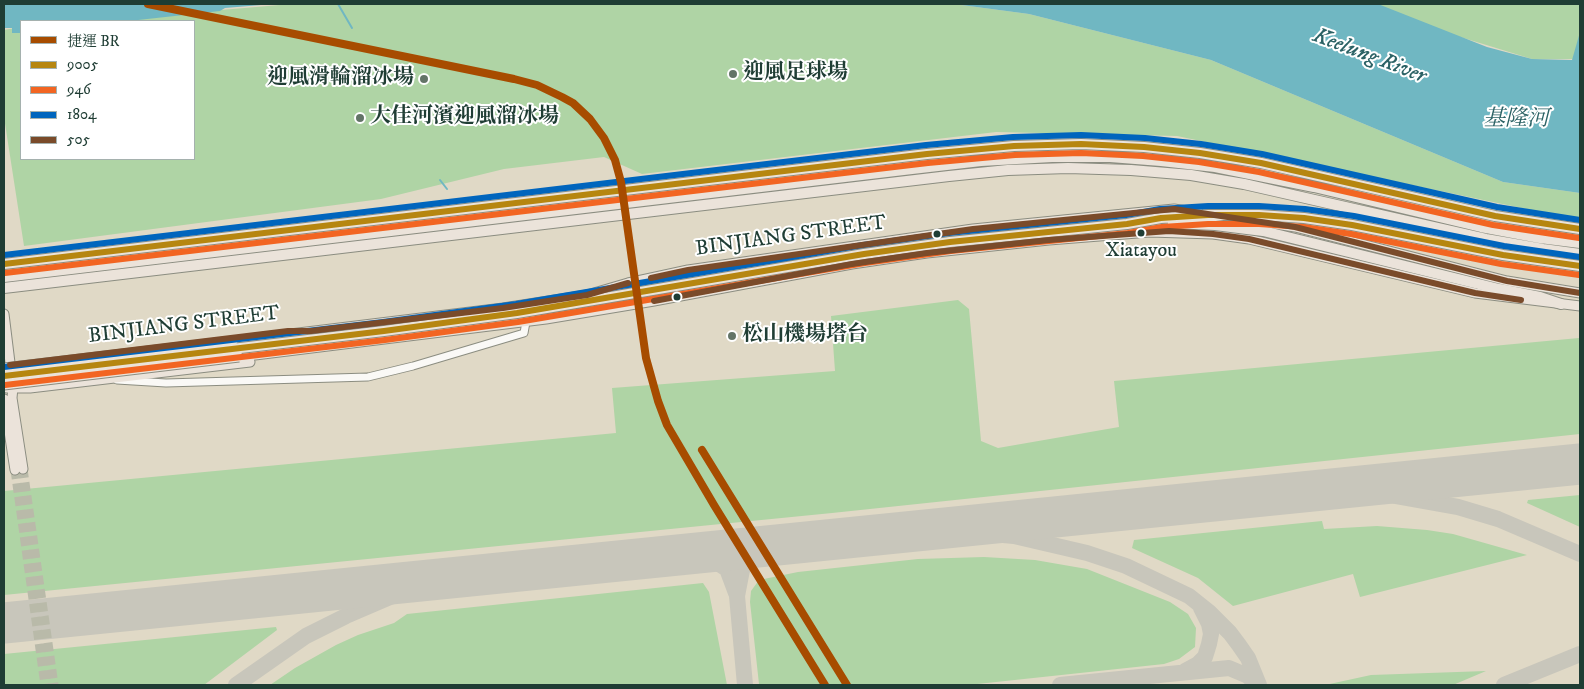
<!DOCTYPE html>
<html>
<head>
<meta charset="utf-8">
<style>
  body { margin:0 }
  #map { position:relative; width:1584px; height:689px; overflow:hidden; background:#e0d9c6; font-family:"IM FELL DW Pica","Noto Serif TC",serif }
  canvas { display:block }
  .frame { position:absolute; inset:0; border:5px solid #1f3d34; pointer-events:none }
  .legend { position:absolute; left:20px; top:20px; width:175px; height:140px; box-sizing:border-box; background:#fff; border:1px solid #a5b1ae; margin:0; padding:6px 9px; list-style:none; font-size:15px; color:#1f3d34 }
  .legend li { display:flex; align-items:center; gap:10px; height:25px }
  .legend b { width:25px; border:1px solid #a5b1ae }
</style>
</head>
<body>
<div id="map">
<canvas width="1584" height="689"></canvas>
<div class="frame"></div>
<ul class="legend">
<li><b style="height:6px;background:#a74c00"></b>捷運 BR</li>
<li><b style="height:6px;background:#b68610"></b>9005</li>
<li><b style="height:6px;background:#f26522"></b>946</li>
<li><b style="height:6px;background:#0065bd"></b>1804</li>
<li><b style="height:6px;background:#7a4b2a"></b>505</li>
</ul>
</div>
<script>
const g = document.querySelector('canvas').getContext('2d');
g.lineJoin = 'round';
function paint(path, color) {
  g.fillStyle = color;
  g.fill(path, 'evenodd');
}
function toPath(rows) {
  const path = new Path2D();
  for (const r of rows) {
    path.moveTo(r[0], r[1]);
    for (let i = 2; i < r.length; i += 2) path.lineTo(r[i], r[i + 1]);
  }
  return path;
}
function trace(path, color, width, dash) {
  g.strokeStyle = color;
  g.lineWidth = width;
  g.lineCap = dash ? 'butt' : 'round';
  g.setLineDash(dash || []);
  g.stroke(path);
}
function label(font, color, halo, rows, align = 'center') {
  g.font = font + ' "IM FELL DW Pica","Noto Serif TC",serif';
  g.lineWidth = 4;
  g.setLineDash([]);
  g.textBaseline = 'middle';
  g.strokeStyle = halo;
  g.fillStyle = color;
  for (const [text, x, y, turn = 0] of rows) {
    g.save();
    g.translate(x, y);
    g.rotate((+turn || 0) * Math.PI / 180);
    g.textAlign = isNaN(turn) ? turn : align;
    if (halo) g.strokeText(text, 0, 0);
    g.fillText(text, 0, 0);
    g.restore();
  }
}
const green = toPath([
  [291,4,954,4,1029,14,1211,60,1503,182,1580,193,1580,219,1560,216,1177,136,996,132,642,174,604,157,504,169,381,199,24,246,4,117,4,30,21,27,21,159,194,159,194,21,93,21],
  [1375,4,1580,4,1580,59,1532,59,1457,36],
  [958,300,969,309,981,441,998,448,1119,427,1114,381,1579,338,1580,338,1580,434,832,513,4,595,4,491,616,433,612,388,835,371,831,316],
  [1580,495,1580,527,1527,503,1528,500],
  [1322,521,1324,529,1377,526,1427,530,1453,534,1527,555,1360,597,1353,574,1233,606,1198,578,1132,548,1134,540],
  [984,557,1035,560,1087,569,1170,602,1188,614,1196,628,1195,647,1179,659,1164,664,968,685,759,684,750,602,751,591,759,580,798,572,918,559],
  [703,583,709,592,727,685,270,685,295,668,336,645,358,635,394,623,407,614],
  [276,627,277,630,204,685,4,685,4,654],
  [1486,671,1453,685,1325,685,1371,675]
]);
const water = toPath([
  [4,4,273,4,225,8,220,11,129,21,21,21,21,33,12,33,12,28,4,28],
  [954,4,1378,4,1487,47,1532,59,1572,60,1580,32,1580,193,1503,182,1211,60,1029,14]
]);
const stream = toPath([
  [338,4,352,28],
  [440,180,447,189]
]);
const taxiway = toPath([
  [1324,490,1374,492,1458,507,1498,519,1580,554],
  [1185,671,1198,664,1205,657,1209,644,1211,634,1209,624,1201,608],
  [236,685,306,636,346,616,395,595,414,590,487,574,705,557,716,562,727,569,736,593],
  [745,685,737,596,742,570,747,561,753,554,914,531,981,533,1014,536,1087,553,1126,566,1189,596,1209,612,1230,633,1239,645,1248,658,1259,685],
  [1060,685,1229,668,1248,676,1257,685],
  [1504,685,1580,654]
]);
const runway = toPath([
  [4,623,1580,464]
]);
const majorTunnel = toPath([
  [23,469,54,685],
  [15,470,45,685]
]);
const minor = toPath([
  [117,380,166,383,368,377,413,366,524,333,526,322]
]);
const major = toPath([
  [1236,218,1295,227,1507,281,1580,293],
  [4,314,13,387,12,398,23,469],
  [233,341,503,308,587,295,628,283,688,270,973,229,1174,209,1199,213],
  [239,357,546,319,654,301,852,264,927,253,1049,240,1150,232,1213,234,1249,239,1475,293,1580,306],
  [7,388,30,388,250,362],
  [4,399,15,470]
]);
const highway = toPath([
  [1263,231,1499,289,1540,297,1561,304],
  [4,264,927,154,1014,146,1081,144,1144,147,1200,153,1261,163,1495,216,1580,229],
  [4,277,912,169,981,161,1052,157,1110,157,1161,161,1215,167,1314,187,1481,227,1540,238,1580,243],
  [4,288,949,176,1008,170,1068,168,1131,170,1191,175,1244,184,1486,239,1543,249,1580,254]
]);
const majorBridge = toPath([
  [4,368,233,341],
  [4,385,239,357]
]);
const highwayBridge = toPath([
  [1173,223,1215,225,1263,231],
  [4,376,384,331,517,313,864,254,950,242,1127,224,1161,218,1208,215,1259,215,1304,218,1352,225,1503,255,1580,266]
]);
const bus1 = toPath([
  [4,264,927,154,1014,146,1081,144,1144,147,1200,153,1261,163,1495,216,1580,229],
  [4,376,384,331,517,313,864,254,950,242,1127,224,1161,218,1208,215,1259,215,1304,218,1352,225,1503,255,1580,266]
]);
const bus2 = toPath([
  [5,273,928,163,1015,155,1081,153,1143,156,1199,162,1259,172,1493,225,1579,238],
  [5,385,385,340,518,322,865,263,951,251,1128,233,1162,227,1208,224,1259,224,1303,227,1351,234,1501,264,1579,275]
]);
const bus3 = toPath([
  [4,255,926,145,1013,137,1081,135,1145,138,1201,144,1262,154,1497,207,1580,220],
  [4,367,383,322,516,304,863,245,949,233,1126,215,1160,209,1208,206,1259,206,1305,209,1354,216,1504,246,1580,257]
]);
const bus4 = toPath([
  [651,278,688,270,973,229,1174,209,1295,227,1507,281,1580,293],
  [654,301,852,264,927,253,1049,240,1169,231,1213,234,1249,239,1475,293,1521,300],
  [10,365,288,331,311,331,503,308,587,295,628,283]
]);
const metro1 = toPath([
  [148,4,514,79,537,85,562,97,573,103,590,119,604,138,615,160,621,182,646,358,658,401,667,425,714,505,825,685],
  [702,450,847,685]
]);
const markers = [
  [733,74,5,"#637467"],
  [424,79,5,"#637467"],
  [360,118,5,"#637467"],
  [1141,233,4.5,"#1f3d34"],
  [937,234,4.5,"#1f3d34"],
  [677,297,4.5,"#1f3d34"],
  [732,336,5,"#637467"]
];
const busNames = [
  ["Xiatayou",1141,252]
];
const poiNames = [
  ["迎風足球場",743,74],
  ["迎風滑輪溜冰場",414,79,"right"],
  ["大佳河濱迎風溜冰場",370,118],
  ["松山機場塔台",742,336]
];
const streetNames = [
  ["BINJIANG STREET",791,237,-8],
  ["BINJIANG STREET",184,326,-7]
];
const waterNames = [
  ["Keelung River",1369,57,21],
  ["基隆河",1516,120]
];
paint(green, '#afd4a5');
paint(water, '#70b7c2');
trace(stream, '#70b7c2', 2);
trace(taxiway, '#c8c6bb', 16);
trace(runway, '#c8c6bb', 41);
trace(majorTunnel, '#b9baa9', 9, [9, 4.5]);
trace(minor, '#8b8d81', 9);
trace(major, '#8b8d81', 11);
trace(highway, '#8b8d81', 12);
trace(minor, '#faf9f6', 7);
trace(major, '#ebe3da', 9);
trace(highway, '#ebe3da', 10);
trace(majorBridge, '#8b8d81', 11, []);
trace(highwayBridge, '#8b8d81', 12, []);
trace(majorBridge, '#ebe3da', 9);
trace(highwayBridge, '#ebe3da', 10);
trace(bus1, '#b68610', 6);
trace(bus2, '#f26522', 6);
trace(bus3, '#0065bd', 6);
trace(bus4, '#7a4b2a', 6);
trace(metro1, '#a74c00', 8);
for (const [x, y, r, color] of markers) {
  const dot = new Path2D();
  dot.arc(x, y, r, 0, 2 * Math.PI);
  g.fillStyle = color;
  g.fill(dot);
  trace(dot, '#fff', 2);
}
label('20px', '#1f3d34', '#fff', busNames);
label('bold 21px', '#1f3d34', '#fff', poiNames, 'left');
label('21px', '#1f3d34', '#fff', streetNames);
label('italic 22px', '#2b6265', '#fff', waterNames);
</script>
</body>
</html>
